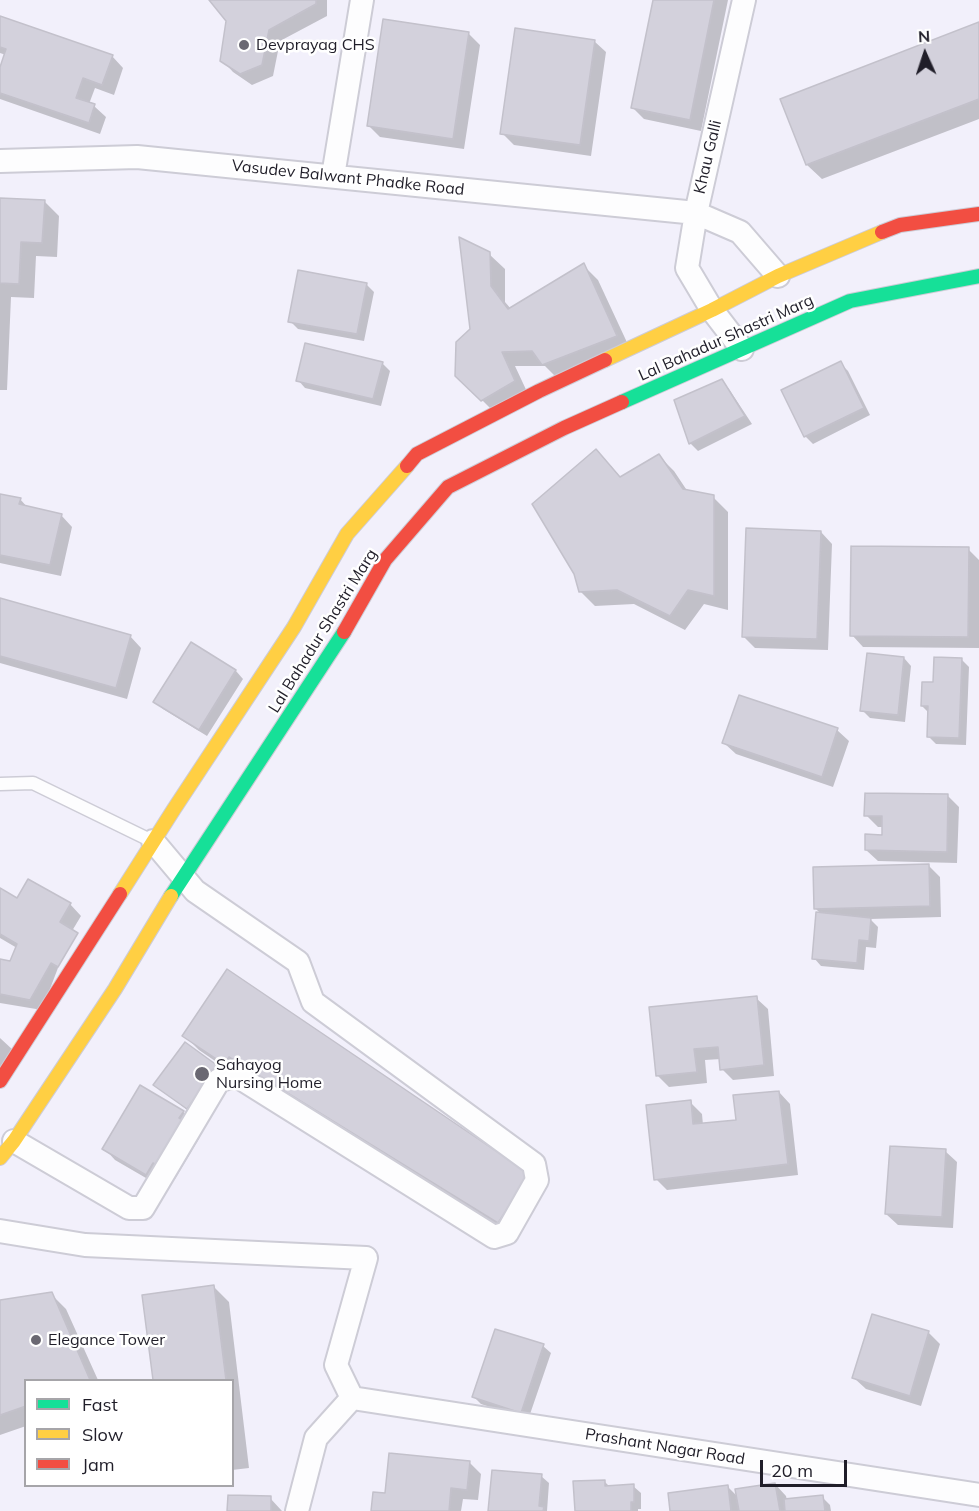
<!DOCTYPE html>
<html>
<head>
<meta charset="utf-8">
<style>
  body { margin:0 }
  #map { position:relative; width:979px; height:1511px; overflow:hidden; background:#f2f0fb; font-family:Mulish,sans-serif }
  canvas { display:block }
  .legend { position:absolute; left:24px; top:1379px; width:210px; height:108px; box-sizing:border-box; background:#fff; border:2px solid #a6a5a9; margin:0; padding:8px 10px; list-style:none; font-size:18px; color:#201e29 }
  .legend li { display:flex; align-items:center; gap:12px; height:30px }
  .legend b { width:30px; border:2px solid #a6a5a9 }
  .north { position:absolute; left:895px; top:24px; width:60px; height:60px; -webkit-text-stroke:4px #fff; paint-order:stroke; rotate:357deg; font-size:16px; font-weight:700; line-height:24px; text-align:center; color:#201e29 }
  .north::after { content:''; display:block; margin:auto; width:21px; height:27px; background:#201e29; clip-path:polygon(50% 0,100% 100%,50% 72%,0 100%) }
  .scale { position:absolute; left:760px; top:1460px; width:87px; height:27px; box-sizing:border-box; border:3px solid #201e29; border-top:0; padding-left:8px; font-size:18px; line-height:21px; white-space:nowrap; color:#201e29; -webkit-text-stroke:4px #fff; paint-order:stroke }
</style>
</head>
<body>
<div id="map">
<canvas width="979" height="1511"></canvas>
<ul class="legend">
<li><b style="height:8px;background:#16e098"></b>Fast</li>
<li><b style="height:8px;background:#ffcf43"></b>Slow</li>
<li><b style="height:8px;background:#f24e42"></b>Jam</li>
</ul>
<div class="north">N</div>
<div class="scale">20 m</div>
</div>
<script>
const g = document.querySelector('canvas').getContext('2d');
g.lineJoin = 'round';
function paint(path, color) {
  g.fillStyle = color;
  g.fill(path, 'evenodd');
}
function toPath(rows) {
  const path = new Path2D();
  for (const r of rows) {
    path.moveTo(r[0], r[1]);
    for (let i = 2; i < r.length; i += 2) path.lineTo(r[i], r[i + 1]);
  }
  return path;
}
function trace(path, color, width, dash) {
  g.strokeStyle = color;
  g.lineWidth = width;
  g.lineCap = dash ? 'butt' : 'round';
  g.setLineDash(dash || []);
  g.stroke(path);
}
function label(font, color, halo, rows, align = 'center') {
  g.font = font + ' Mulish,sans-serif';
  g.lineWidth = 5;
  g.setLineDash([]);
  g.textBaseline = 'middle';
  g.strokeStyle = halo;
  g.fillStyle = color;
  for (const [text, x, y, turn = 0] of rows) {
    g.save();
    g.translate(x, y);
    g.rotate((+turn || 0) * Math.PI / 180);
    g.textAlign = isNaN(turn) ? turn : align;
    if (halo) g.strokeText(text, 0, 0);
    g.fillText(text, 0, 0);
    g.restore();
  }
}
const shadow = toPath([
  [211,0,327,0,327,16,280,41,273,76,252,85,233,72,222,60,228,21],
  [655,0,728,0,701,131,644,119,633,108],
  [0,17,112,56,123,68,114,95,95,88,89,104,94,106,106,117,100,134,0,99,0,71,6,55,0,53],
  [979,23,979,119,822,179,807,165,782,100],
  [468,33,480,45,464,149,380,137,368,125],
  [594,41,606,52,591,156,514,145,502,133],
  [0,199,44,201,59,216,57,257,36,256,34,298,11,297,7,390,0,390],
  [489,254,505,269,505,302,511,309,583,265,598,280,631,351,558,379,545,366,515,366,529,396,497,415,457,375,472,329],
  [367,285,374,292,364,341,298,329,290,321],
  [382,363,390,371,381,406,305,388,298,380],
  [840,363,848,371,870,415,813,444,805,436],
  [722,381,729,389,752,424,698,451,690,443,676,401],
  [659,456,674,471,688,492,713,497,728,512,728,610,704,604,685,630,634,604,595,606,580,591,611,466,621,478],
  [0,495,20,499,28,508,61,515,72,527,61,576,0,563],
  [821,532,832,544,828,650,755,648,744,637],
  [968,549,979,560,979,648,863,647,852,635],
  [0,600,130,636,141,648,127,699,0,663],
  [191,644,236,671,243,679,207,736,163,709,155,701],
  [904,658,911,666,905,722,870,718,862,710],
  [961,659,969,667,966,745,936,744,928,736,929,713,922,706,934,684],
  [837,730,849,741,833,787,736,754,724,743],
  [947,795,959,807,957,863,878,861,866,850,883,837,884,827,878,827,866,815],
  [929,866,940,877,941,917,870,919,878,927,876,948,866,947,864,970,821,966,814,958,821,914,815,908],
  [0,890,17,900,70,904,81,916,72,931,42,1010,0,1003,0,960,11,963,17,948,0,938],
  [756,998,768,1009,774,1076,733,1080,722,1069,721,1059,705,1060,707,1083,669,1087,657,1075],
  [184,1035,529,1175,513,1237,240,1078,199,1050],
  [0,1038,13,1050,0,1069],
  [185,1044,225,1075,195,1116,155,1085],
  [779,1092,790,1104,798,1175,667,1190,656,1179,690,1102,702,1114,703,1125,737,1121],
  [183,1112,195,1123,191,1128,200,1137,175,1179,165,1174,158,1185,115,1160,104,1148],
  [945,1151,957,1162,953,1228,898,1225,886,1214],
  [214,1287,229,1302,249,1468,232,1470,232,1380,154,1380,144,1296],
  [51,1294,66,1309,98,1380,26,1380,26,1426,0,1435,0,1301,8,1299],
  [928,1332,940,1344,921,1406,866,1389,854,1378],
  [543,1346,551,1353,528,1420,481,1404,474,1397],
  [470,1463,481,1474,478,1500,463,1499,461,1511,373,1511,386,1495],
  [541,1476,549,1483,547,1511,490,1511],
  [604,1481,610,1487,633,1486,641,1493,641,1509,638,1509,638,1511,576,1511],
  [775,1484,786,1496,787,1500,822,1497,830,1505,831,1511,672,1511,727,1486,738,1497],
  [270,1498,282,1511,229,1511]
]);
const building = toPath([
  [209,0,316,0,316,4,269,30,262,65,240,74,220,61,226,21,209,0],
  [653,0,714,0,690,120,631,108,653,0],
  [0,16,113,55,102,85,83,78,76,98,95,104,89,123,0,93,0,67,6,49,0,47,0,16],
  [383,19,469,32,453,139,367,126,383,19],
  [979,22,979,99,806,165,780,99,979,22],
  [515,28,595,40,580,145,500,134,515,28],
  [0,198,45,200,42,243,21,242,19,284,0,283,0,198],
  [459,237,490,252,491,286,508,309,584,263,617,336,542,365,532,351,502,352,515,381,481,401,455,376,456,342,470,329,459,237],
  [298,270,367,283,357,334,288,322,298,270],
  [305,343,383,362,373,399,296,381,305,343],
  [841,361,864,408,804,437,781,390,841,361],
  [722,379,745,416,689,444,674,400,722,379],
  [596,449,620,477,659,454,683,489,714,495,714,596,688,590,670,616,617,590,579,592,574,574,532,504,596,449],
  [0,494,21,498,19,504,62,514,50,565,0,555,0,494],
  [746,528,821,531,817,639,742,637,746,528],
  [851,546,969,547,968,637,850,636,851,546],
  [0,598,131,635,116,688,0,656,0,598],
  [191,642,236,670,199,730,153,702,191,642],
  [867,653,904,657,898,715,860,711,867,653],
  [934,657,962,658,959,738,927,737,928,706,921,706,922,682,933,682,934,657],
  [739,695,838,728,822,777,722,743,739,695],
  [865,793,948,794,947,852,865,850,865,834,882,835,882,816,864,816,865,793],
  [929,864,930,906,814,909,813,867,929,864],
  [28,879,71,903,60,922,78,933,58,967,51,963,30,1000,0,994,0,959,10,961,17,944,0,934,0,888,17,898,28,879],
  [816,912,871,918,869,941,859,940,857,963,812,959,816,912],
  [227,969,530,1174,498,1223,229,1057,224,1064,182,1036,227,969],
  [757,996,764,1065,720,1070,718,1047,694,1049,697,1072,656,1076,649,1007,757,996],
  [185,1042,218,1066,187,1109,153,1085,185,1042],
  [140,1085,184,1111,179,1118,190,1124,163,1169,153,1163,146,1175,102,1149,140,1085],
  [779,1091,788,1164,654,1180,646,1105,691,1100,693,1124,736,1120,733,1095,779,1091],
  [890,1146,946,1149,942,1217,885,1214,890,1146],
  [214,1285,226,1380,153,1380,142,1295,214,1285],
  [52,1292,90,1380,26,1380,26,1406,0,1415,0,1300,52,1292],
  [872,1314,929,1331,910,1396,852,1378,872,1314],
  [495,1329,544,1344,521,1413,472,1397,495,1329],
  [389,1453,470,1461,467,1490,451,1488,449,1511,371,1511,373,1492,385,1493,389,1453],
  [492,1470,542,1474,539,1506,544,1507,543,1511,488,1511,492,1470],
  [605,1480,605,1486,634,1484,634,1502,631,1502,631,1511,575,1511,573,1481,605,1480],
  [775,1483,780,1511,739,1511,735,1489,775,1483],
  [728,1485,731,1511,670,1511,668,1493,728,1485],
  [228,1495,271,1496,271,1511,227,1511,228,1495],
  [823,1495,825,1511,785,1511,784,1499,823,1495]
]);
const lane = toPath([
  [0,784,33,783,152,841]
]);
const street = toPath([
  [0,161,137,157,696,213,740,232,778,276],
  [333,176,362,0],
  [742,349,712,310,687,268,696,213,744,0],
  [14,1141,129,1208,143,1208,219,1080,237,1076,494,1237,507,1233,537,1180,534,1164,313,1002,298,962,195,891,153,841],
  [0,1231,85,1245,366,1258,336,1365,352,1398],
  [352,1398,979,1495],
  [297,1511,316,1438,352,1398]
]);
const fast = toPath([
  [622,402,850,301,979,276],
  [171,896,344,632]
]);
const slow = toPath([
  [605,360,712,310,778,276,882,232],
  [120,894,174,809,294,627,347,534,407,466],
  [0,1158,14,1141,115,989,171,896]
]);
const jam = toPath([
  [882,232,900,225,979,214],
  [407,466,417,454,539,391,605,360],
  [344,632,385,560,448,487,564,428,622,402],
  [0,1081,120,894]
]);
const markers = [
  [244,45,6,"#6a6872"],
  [202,1074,8,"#6a6872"],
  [36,1340,6,"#6a6872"]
];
const poiNames = [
  ["Devprayag CHS",256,45],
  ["Sahayog",216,1065],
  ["Nursing Home",216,1083],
  ["Elegance Tower",48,1340]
];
const streetNames = [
  ["Khau Galli",708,157,-77],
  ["Vasudev Balwant Phadke Road",348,178,6],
  ["Lal Bahadur Shastri Marg",726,338,-24],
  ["Lal Bahadur Shastri Marg",323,631,-58],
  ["Prashant Nagar Road",665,1447,9]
];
paint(shadow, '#0003');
paint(building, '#d3d1dc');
trace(building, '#c3c1cb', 1.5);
trace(lane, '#cdccd6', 15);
trace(street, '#cdccd6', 26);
trace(fast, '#cdccd6', 16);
trace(slow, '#cdccd6', 16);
trace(jam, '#cdccd6', 16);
trace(lane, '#fdfdfe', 12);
trace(street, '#fdfdfe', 22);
trace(fast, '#16e098', 14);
trace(slow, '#ffcf43', 14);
trace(jam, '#f24e42', 14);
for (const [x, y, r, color] of markers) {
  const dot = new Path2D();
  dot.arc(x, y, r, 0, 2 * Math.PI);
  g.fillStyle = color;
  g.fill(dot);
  trace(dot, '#fff', 2);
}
label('16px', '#201e29', '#fff', poiNames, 'left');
label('16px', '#201e29', '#fff', streetNames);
</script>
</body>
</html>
